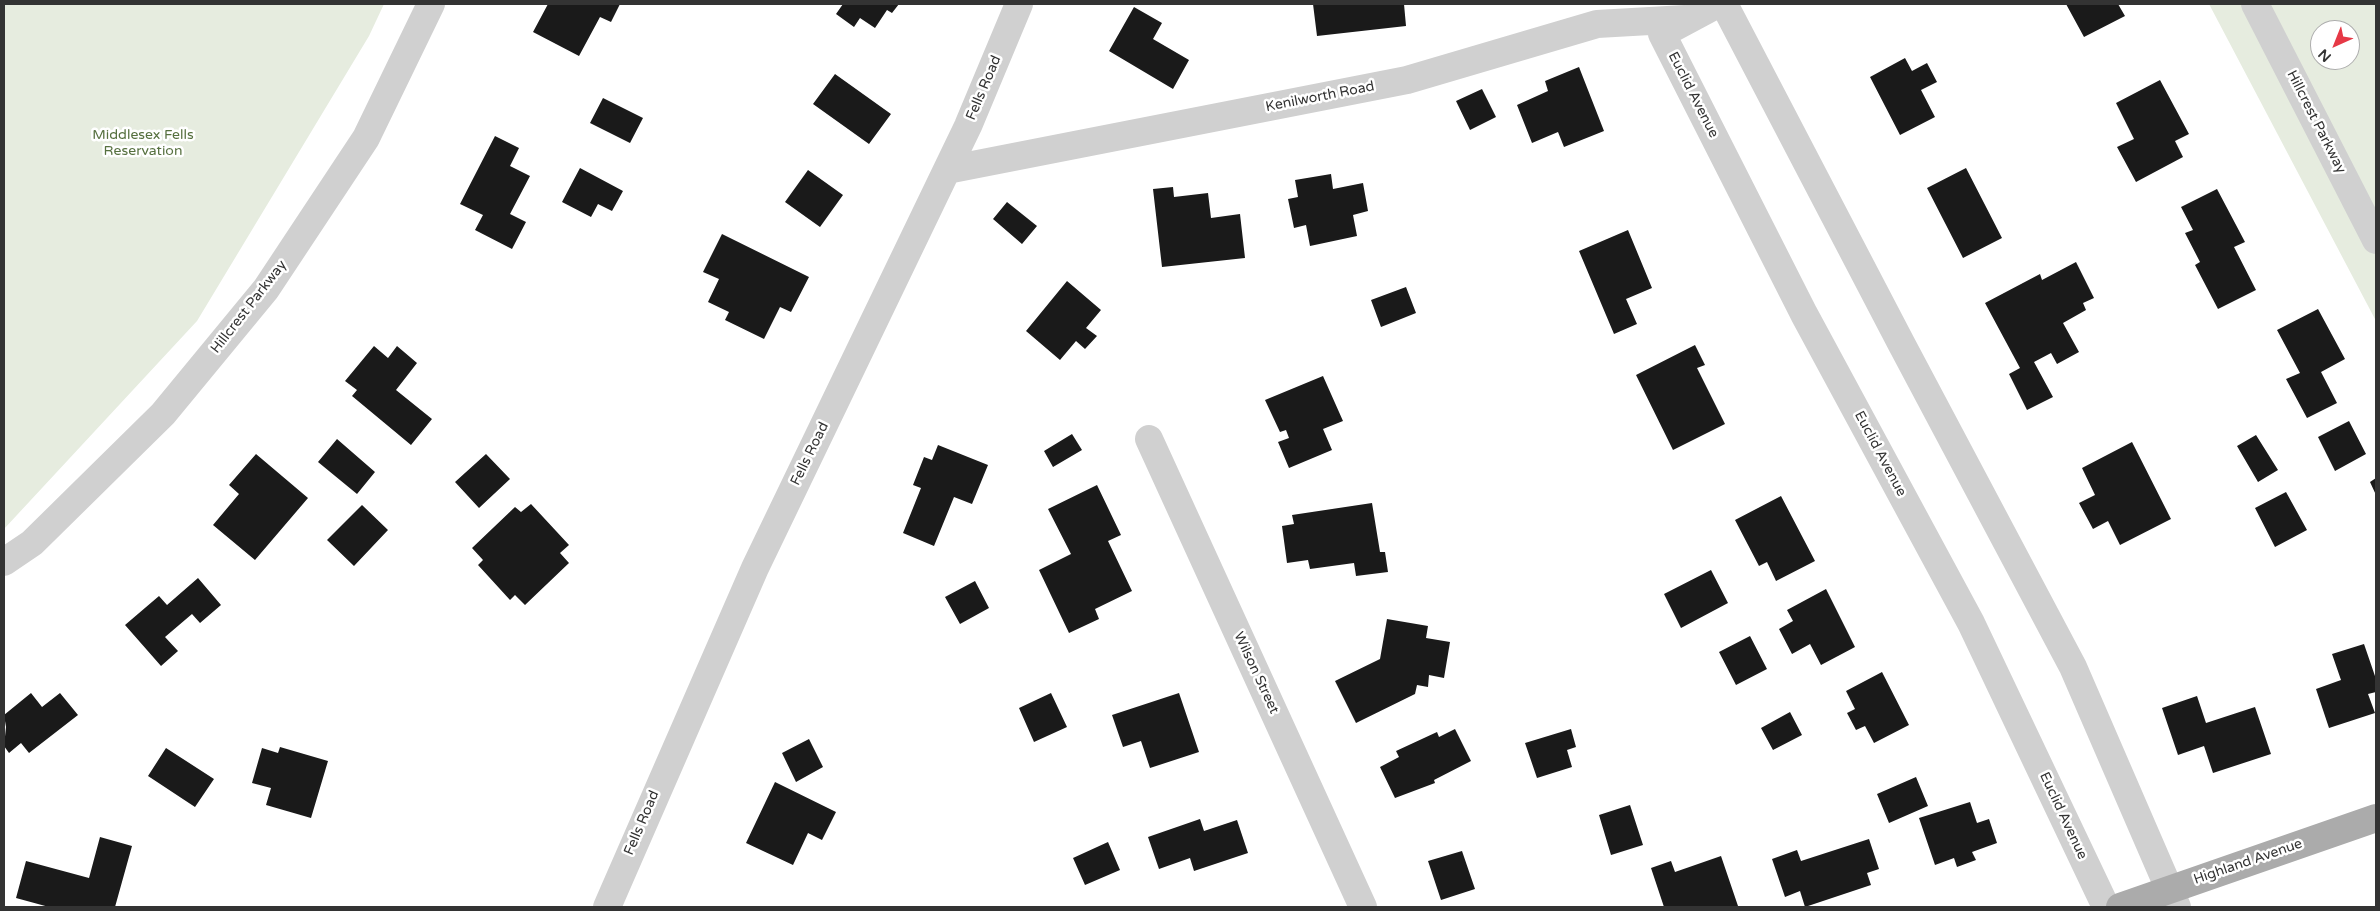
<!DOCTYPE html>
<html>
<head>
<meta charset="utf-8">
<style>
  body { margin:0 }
  #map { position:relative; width:2380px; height:911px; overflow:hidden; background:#fff; font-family:"Varela Round",sans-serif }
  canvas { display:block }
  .frame { position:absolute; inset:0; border:5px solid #333; pointer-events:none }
  .north { position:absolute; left:2310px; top:20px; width:50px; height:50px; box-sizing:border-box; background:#fff; border:1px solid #adadad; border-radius:50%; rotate:224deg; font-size:14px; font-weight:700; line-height:20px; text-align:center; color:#333 }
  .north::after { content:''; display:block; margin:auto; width:18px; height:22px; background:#e63946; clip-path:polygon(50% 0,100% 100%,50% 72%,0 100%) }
</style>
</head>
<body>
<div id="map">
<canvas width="2380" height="911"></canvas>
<div class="frame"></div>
<div class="north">N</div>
</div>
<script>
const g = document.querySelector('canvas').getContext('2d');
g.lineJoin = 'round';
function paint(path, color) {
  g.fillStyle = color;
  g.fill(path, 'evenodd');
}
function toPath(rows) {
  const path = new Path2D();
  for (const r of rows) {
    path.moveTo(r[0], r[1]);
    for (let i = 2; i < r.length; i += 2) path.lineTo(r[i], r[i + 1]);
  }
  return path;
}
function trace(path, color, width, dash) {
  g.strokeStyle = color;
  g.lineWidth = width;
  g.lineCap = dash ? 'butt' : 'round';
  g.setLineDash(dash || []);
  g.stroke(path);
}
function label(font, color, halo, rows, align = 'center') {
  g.font = font + ' "Varela Round",sans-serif';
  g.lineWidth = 5;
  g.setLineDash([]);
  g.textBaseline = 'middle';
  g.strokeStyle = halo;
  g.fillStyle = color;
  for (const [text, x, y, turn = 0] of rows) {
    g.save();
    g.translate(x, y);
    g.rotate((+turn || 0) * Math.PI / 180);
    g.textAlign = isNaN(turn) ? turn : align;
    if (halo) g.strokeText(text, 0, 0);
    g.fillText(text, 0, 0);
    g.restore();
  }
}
const green = toPath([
  [4,4,384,4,369,36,197,321,4,529],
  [2209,4,2376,4,2376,321],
  [2320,30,2350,30,2350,60,2320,60]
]);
const building = toPath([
  [548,4,620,4,611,22,600,17,579,56,533,32],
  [843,4,899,4,892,13,887,10,875,28,860,18,854,27,836,14],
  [1313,4,1404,4,1406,26,1317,36],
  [2066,4,2118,4,2125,16,2084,37],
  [1134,7,1162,23,1153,39,1189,60,1173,89,1109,51],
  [1905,58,1912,71,1927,63,1937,82,1921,90,1935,117,1900,135,1870,77],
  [1579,67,1604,131,1564,147,1558,132,1532,143,1517,105,1548,91,1545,81],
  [835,74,891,114,869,144,813,104],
  [2160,80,2189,134,2175,141,2183,157,2136,182,2117,147,2134,139,2116,103],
  [1482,89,1496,117,1470,130,1456,101],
  [603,98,643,118,630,143,590,123],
  [495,136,519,148,510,166,530,176,510,214,526,222,512,249,475,230,483,215,460,204],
  [580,168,623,191,612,211,598,204,591,217,562,202],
  [1966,168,2002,238,1963,258,1927,188],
  [808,170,843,195,820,227,785,202],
  [1331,174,1333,189,1363,183,1368,211,1353,215,1357,236,1310,246,1306,225,1294,228,1288,199,1298,197,1295,180],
  [1173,187,1174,197,1208,193,1211,218,1240,214,1245,258,1162,267,1153,189],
  [2217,189,2245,242,2234,247,2256,290,2218,309,2195,265,2200,262,2185,233,2193,230,2181,207],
  [1007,202,1037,226,1022,244,993,219],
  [1628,230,1652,288,1626,299,1637,324,1614,334,1579,251],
  [722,234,809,277,791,312,780,307,764,339,725,320,729,312,708,302,719,279,703,272],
  [2076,262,2094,298,2083,303,2086,310,2063,323,2079,352,2057,364,2051,353,2034,362,2053,397,2027,410,2009,374,2020,368,1985,303,2040,274,2042,280],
  [1067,281,1101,310,1086,328,1097,336,1085,349,1076,341,1060,360,1026,331],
  [1406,287,1416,313,1381,327,1371,300],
  [2318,309,2345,359,2321,372,2337,403,2307,418,2286,379,2300,373,2277,330],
  [1695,345,1705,365,1697,368,1725,424,1673,450,1636,375],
  [374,346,388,358,397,346,417,363,396,390,432,419,411,445,352,396,357,390,345,381],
  [1323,376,1343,421,1323,429,1332,450,1289,468,1278,442,1289,438,1286,430,1280,432,1265,400],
  [2349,421,2366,454,2335,471,2318,437],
  [1072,434,1082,450,1053,467,1044,451],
  [2256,435,2278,470,2258,482,2237,446],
  [337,439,375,472,357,494,318,462],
  [2132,442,2171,519,2120,545,2108,521,2093,529,2079,503,2095,495,2082,468],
  [938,445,988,465,972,504,954,497,934,546,903,533,921,488,913,485,924,457,932,460],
  [256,454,308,498,255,560,213,525,239,494,229,485],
  [486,454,510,479,479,508,455,482],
  [2376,478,2376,495,2370,482],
  [1097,485,1121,535,1108,541,1132,591,1095,609,1099,619,1069,633,1039,570,1071,554,1048,509],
  [2286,492,2307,530,2275,547,2255,508],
  [1781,496,1815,561,1776,581,1767,562,1759,566,1735,520],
  [1372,503,1380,552,1385,552,1388,572,1356,576,1354,563,1310,569,1308,560,1287,563,1282,526,1294,524,1292,515],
  [531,504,569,545,560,553,569,563,525,605,515,595,510,600,478,565,483,560,472,548,515,507,521,512],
  [362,505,388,530,354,566,327,540],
  [1711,570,1728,603,1681,628,1664,594],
  [198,578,221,605,200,623,192,614,165,637,178,651,161,666,125,625,159,596,167,605],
  [975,581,989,608,960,624,945,597],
  [1826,589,1855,647,1821,665,1810,644,1792,654,1779,629,1793,621,1787,610],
  [1387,619,1428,626,1426,638,1450,642,1444,678,1429,675,1428,687,1417,685,1415,694,1356,723,1335,681,1380,659],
  [1750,636,1767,669,1736,685,1719,652],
  [2364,644,2376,679,2376,692,2368,694,2375,713,2329,728,2316,689,2341,680,2332,654],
  [1882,672,1909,725,1874,743,1865,726,1856,730,1847,713,1855,709,1846,691],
  [31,693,42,707,60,693,78,715,29,753,21,743,9,753,4,746,6,727,4,715],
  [1051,693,1067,727,1034,742,1019,708],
  [1179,693,1199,752,1150,768,1141,741,1123,747,1112,715],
  [2197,696,2206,723,2255,707,2271,754,2213,773,2204,746,2178,755,2162,708],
  [1790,712,1802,735,1773,750,1761,728],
  [1455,729,1471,761,1434,780,1435,783,1395,798,1380,767,1399,757,1396,751,1437,732,1439,737],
  [1571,729,1576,747,1567,750,1572,767,1537,778,1525,743],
  [809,739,823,767,796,782,782,753],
  [280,747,328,761,311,818,266,805,271,788,252,783,262,748,278,753],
  [166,748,214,779,195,807,148,776],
  [1916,777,1928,806,1889,823,1877,794],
  [775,782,836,812,822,840,808,833,793,865,746,843],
  [1970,802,1977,823,1989,819,1997,843,1972,852,1976,860,1957,867,1954,858,1935,865,1919,818],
  [1630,805,1643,845,1611,855,1599,815],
  [1200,819,1204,831,1237,820,1248,853,1194,871,1190,858,1159,869,1148,837],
  [100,837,132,846,115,907,49,907,16,898,26,861,89,878],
  [1869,839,1879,869,1867,873,1871,885,1805,907,1800,891,1785,897,1772,859,1797,850,1801,861],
  [1108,842,1120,870,1085,885,1073,858],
  [1462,851,1475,889,1441,900,1428,861],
  [1721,856,1738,906,1664,907,1651,868,1671,861,1675,872]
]);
const minor = toPath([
  [1718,4,1662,34,1804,314,1971,623,2106,907],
  [1724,4,1901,343,2073,667,2177,907],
  [2255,4,2376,240],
  [947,170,1407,80,1597,24,1685,19],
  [1149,439,1363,907],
  [4,562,32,543,163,414,266,289,366,138,431,4],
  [607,907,755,568,968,126,1019,4]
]);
const major = toPath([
  [2120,907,2376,818]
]);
const streetNames = [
  ["Fells Road",984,88,-67],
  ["Euclid Avenue",1693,95,63],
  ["Kenilworth Road",1320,97,-11],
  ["Hillcrest Parkway",2316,122,63],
  ["Hillcrest Parkway",249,307,-52],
  ["Fells Road",810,454,-64],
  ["Euclid Avenue",1880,454,62],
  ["Wilson Street",1256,673,65],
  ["Euclid Avenue",2063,816,65],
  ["Fells Road",642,823,-67],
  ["Highland Avenue",2248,862,-19]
];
const parkNames = [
  ["Middlesex Fells",143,135],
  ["Reservation",143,151]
];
paint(green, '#e6ecdf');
paint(building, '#1a1a1a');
trace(minor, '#d0d0d0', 28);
trace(major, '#ababab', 28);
label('14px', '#333', '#fff', streetNames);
label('14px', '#56703f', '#fff', parkNames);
</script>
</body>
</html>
